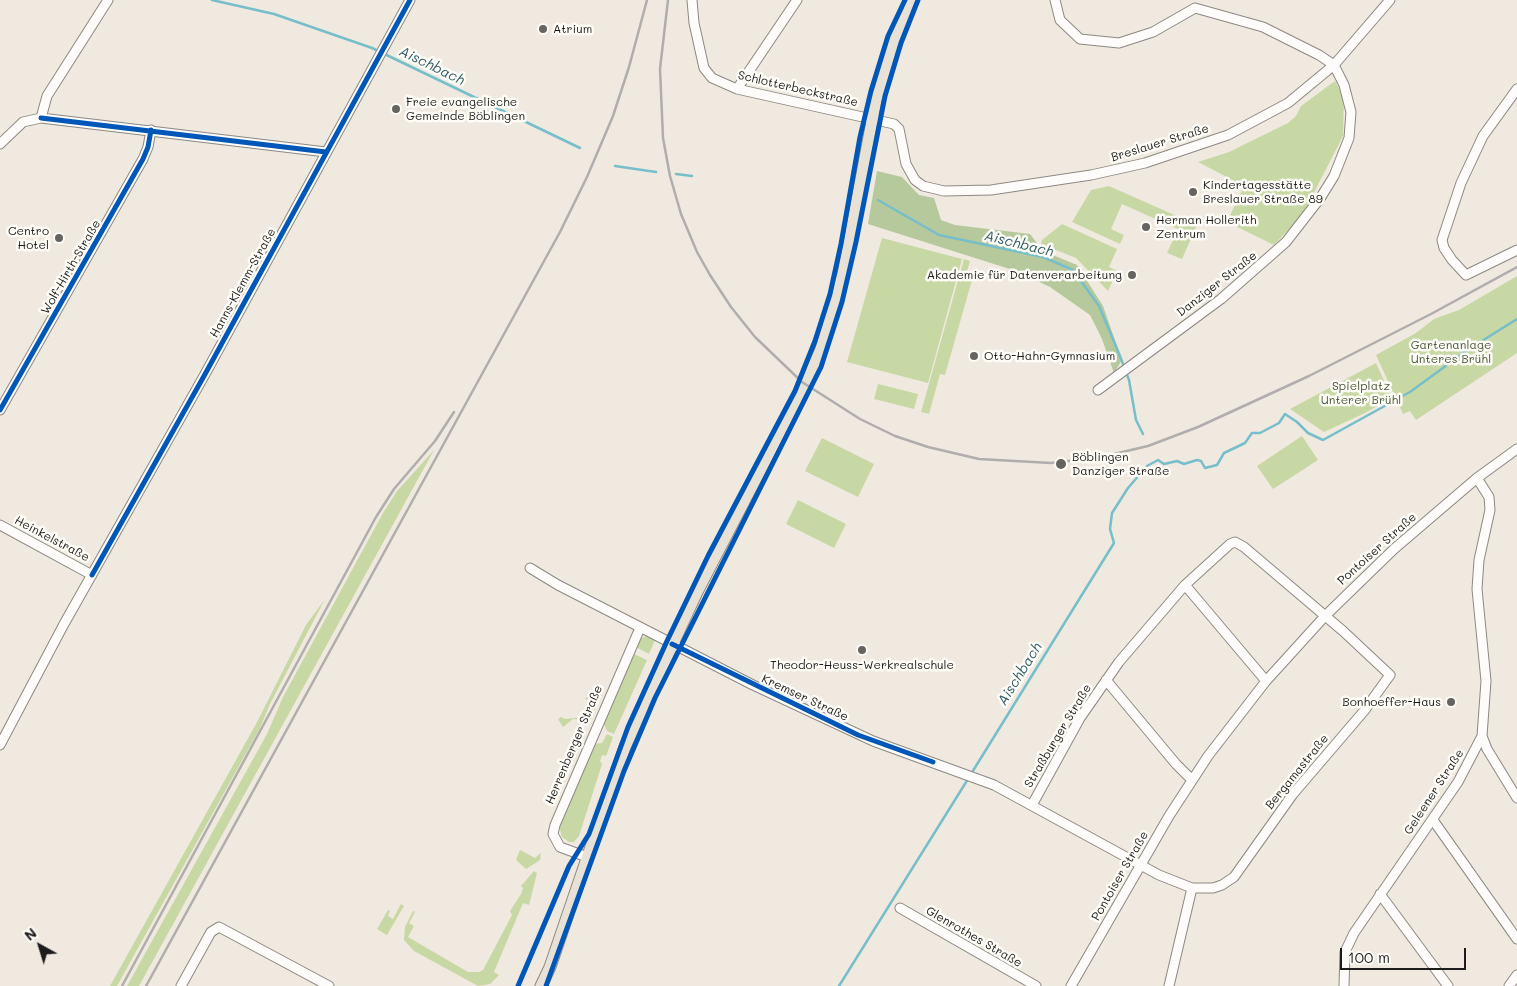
<!DOCTYPE html>
<html>
<head>
<meta charset="utf-8">
<style>
  body { margin:0 }
  #map { position:relative; width:1517px; height:986px; overflow:hidden; background:#f0e9df; font-family:Mali,sans-serif }
  canvas { display:block }
  .north { position:absolute; left:15px; top:921px; width:50px; height:50px; -webkit-text-stroke:4px #fdfcf7; paint-order:stroke; rotate:321deg; font-size:14px; font-weight:700; line-height:20px; text-align:center; color:#1c1c1c }
  .north::after { content:''; display:block; margin:auto; width:18px; height:22px; background:#1c1c1c; clip-path:polygon(50% 0,100% 100%,50% 72%,0 100%) }
  .scale { position:absolute; left:1340px; top:948px; width:126px; height:22px; box-sizing:border-box; border:2px solid #1c1c1c; border-top:0; padding-left:6px; font-size:15px; line-height:18px; white-space:nowrap; color:#1c1c1c; -webkit-text-stroke:4px #fdfcf7; paint-order:stroke }
</style>
</head>
<body>
<div id="map">
<canvas width="1517" height="986"></canvas>
<div class="north">N</div>
<div class="scale">100 m</div>
</div>
<script>
const g = document.querySelector('canvas').getContext('2d');
g.lineJoin = 'round';
function paint(path, color) {
  g.fillStyle = color;
  g.fill(path, 'evenodd');
}
function toPath(rows) {
  const path = new Path2D();
  for (const r of rows) {
    path.moveTo(r[0], r[1]);
    for (let i = 2; i < r.length; i += 2) path.lineTo(r[i], r[i + 1]);
  }
  return path;
}
function trace(path, color, width, dash) {
  g.strokeStyle = color;
  g.lineWidth = width;
  g.lineCap = dash ? 'butt' : 'round';
  g.setLineDash(dash || []);
  g.stroke(path);
}
function label(font, color, halo, rows, align = 'center') {
  g.font = font + ' Mali,sans-serif';
  g.lineWidth = 5;
  g.setLineDash([]);
  g.textBaseline = 'middle';
  g.strokeStyle = halo;
  g.fillStyle = color;
  for (const [text, x, y, turn = 0] of rows) {
    g.save();
    g.translate(x, y);
    g.rotate((+turn || 0) * Math.PI / 180);
    g.textAlign = isNaN(turn) ? turn : align;
    if (halo) g.strokeText(text, 0, 0);
    g.fillText(text, 0, 0);
    g.restore();
  }
}
const green = toPath([
  [1335,81,1344,98,1343,136,1303,214,1274,245,1227,222,1244,186,1198,162,1229,152,1288,123,1296,116,1301,106],
  [1109,186,1197,225,1182,259,1167,253,1178,229,1122,204,1111,229,1124,235,1120,244,1072,222,1091,190],
  [1062,224,1117,249,1109,267,1117,271,1108,291,1076,258,1041,244,1042,240],
  [882,238,962,259,928,383,847,362],
  [964,259,970,261,965,278,972,280,945,375,940,374,929,414,921,412],
  [1517,276,1517,353,1416,420,1410,411,1403,414,1376,355,1416,333,1434,319,1459,310],
  [1376,363,1392,398,1365,413,1324,432,1290,409],
  [878,384,918,394,914,409,874,399],
  [1302,436,1318,460,1273,489,1257,466],
  [822,438,874,464,858,497,805,471],
  [434,450,139,986,127,986,267,734,283,697,383,513,397,491],
  [798,500,846,524,834,548,786,524],
  [325,599,270,704,260,728,117,986,110,986,256,724,306,625],
  [647,636,655,640,649,654,634,646,639,639],
  [632,653,647,660,614,734,607,731,603,722],
  [587,697,599,699,590,721,573,719,563,727,558,719,561,717,565,719,584,717,592,700,585,699],
  [607,734,613,737,606,756,602,755,600,761,602,764,579,836,574,842,569,842,562,837,559,826,594,744,602,743],
  [520,850,535,858,541,853,540,860,526,869,516,860],
  [534,871,537,873,529,905,523,903,494,972,499,975,490,984,478,986,414,951,404,940,405,927,413,911,415,912,409,923,414,926,408,937,468,972,479,972,483,970,512,915,510,911,521,894,523,888,521,886],
  [401,904,404,906,387,935,377,929,388,910,390,911,388,916,393,919]
]);
const forest = toPath([
  [877,171,902,177,919,195,934,198,941,220,955,225,1030,234,1043,251,1077,265,1103,306,1122,360,1114,373,1102,339,1090,315,1050,287,1016,271,868,224]
]);
const stream = toPath([
  [212,0,274,14,372,48,580,148],
  [615,166,656,172],
  [676,174,692,176],
  [878,200,939,235,1043,257,1073,270,1099,306,1120,356,1129,380,1136,420,1143,434],
  [971,774,1114,543,1110,529,1112,513,1128,488,1147,466,1158,460,1164,464,1177,461,1184,464,1197,460,1201,461,1205,468,1217,465,1224,453,1245,443,1252,433,1260,433,1279,423,1285,414,1297,422,1308,433,1323,440,1410,392,1469,349,1517,319],
  [839,986,968,779]
]);
const minor = toPath([
  [692,0,694,23,704,68,712,78,737,89,894,124,899,129,906,164,915,180,923,186,944,191,991,190,1091,175,1145,163,1228,135,1288,103,1334,65,1390,0],
  [1055,0,1060,20,1080,39,1119,43,1153,32,1195,8,1263,27,1319,55,1334,65,1344,85,1351,112,1349,138,1334,176,1321,197,1286,242,1221,299,1098,390],
  [737,89,797,0],
  [1517,89,1483,136,1461,183,1442,240,1444,248,1452,260,1466,275,1517,250],
  [41,118,326,152],
  [0,144,23,122,41,118,47,96,108,0],
  [0,410,143,159,148,147,151,130],
  [0,525,92,575],
  [530,568,558,585,753,685,873,741,994,785,1159,875,1192,888,1213,888,1222,885,1234,877,1293,794,1364,711,1390,675,1343,631,1244,547,1235,542,1230,544,1185,585,1119,662,1080,718,1032,805],
  [1185,585,1266,681],
  [1106,680,1176,764,1192,780],
  [1482,736,1487,749,1517,798],
  [0,745,64,624,204,376,410,0],
  [1433,820,1517,939],
  [587,857,560,847,553,834,555,825,640,628],
  [1380,894,1448,986],
  [900,908,1036,986],
  [181,986,211,932,219,927,329,986],
  [1071,986,1169,816,1208,756,1266,681,1325,616,1394,549,1477,478,1517,449],
  [1169,986,1192,888],
  [1344,986,1345,952,1354,933,1458,782,1482,736,1486,681,1477,589,1479,560,1490,510,1489,497,1477,478],
  [1509,986,1517,975]
]);
const major = toPath([
  [541,986,550,967,625,747,697,592,807,380,821,349,843,274,876,100,893,44,911,0]
]);
const rail = toPath([
  [668,0,660,69,663,138,670,176,681,214,697,252,710,275,731,307,755,337,802,382,860,419,895,436,928,447,979,459,1051,463,1101,457,1148,446,1198,427,1309,376,1431,314,1517,267],
  [122,986,376,517,394,489,435,441,454,412],
  [146,986,560,232,587,177,613,116,629,67,647,0]
]);
const cycleway = toPath([
  [41,118,326,152],
  [0,410,143,159,148,147,151,130],
  [92,575,204,376,410,0],
  [672,644,858,735,933,762],
  [518,986,569,866,589,834,628,727,667,641,708,556,795,391,815,341,830,294,841,244,860,137,871,91,888,36,905,0],
  [546,986,624,771,655,698,821,367,842,302,856,242,885,96,901,43,918,0]
]);
const markers = [
  [543,29,5,"#666460"],
  [396,109,5,"#666460"],
  [1193,192,5,"#666460"],
  [1146,227,5,"#666460"],
  [59,238,5,"#666460"],
  [1132,275,5,"#666460"],
  [974,356,5,"#666460"],
  [1061,464,6,"#666460"],
  [862,650,5,"#666460"],
  [1451,702,5,"#666460"]
];
const poiNames = [
  ["Atrium",553,29],
  ["Freie evangelische",406,102],
  ["Gemeinde Böblingen",406,116],
  ["Kindertagesstätte",1203,185],
  ["Breslauer Straße 89",1203,199],
  ["Herman Hollerith",1156,220],
  ["Zentrum",1156,234],
  ["Centro",49,231,"right"],
  ["Hotel",49,245,"right"],
  ["Akademie für Datenverarbeitung",1122,275,"right"],
  ["Otto-Hahn-Gymnasium",984,356],
  ["Böblingen",1072,457],
  ["Danziger Straße",1072,471],
  ["Theodor-Heuss-Werkrealschule",862,665,"center"],
  ["Bonhoeffer-Haus",1441,702,"right"]
];
const streetNames = [
  ["Schlotterbeckstraße",798,89,13],
  ["Breslauer Straße",1160,143,-17],
  ["Wolf-Hirth-Straße",71,267,-60],
  ["Hanns-Klemm-Straße",243,283,-61],
  ["Danziger Straße",1217,284,-38],
  ["Heinkelstraße",52,539,28],
  ["Pontoiser Straße",1377,549,-42],
  ["Kremser Straße",805,698,25],
  ["Straßburger Straße",1058,736,-59],
  ["Herrenberger Straße",574,745,-67],
  ["Bergamastraße",1297,772,-51],
  ["Geleener Straße",1434,792,-57],
  ["Pontoiser Straße",1120,876,-60],
  ["Glenrothes Straße",974,937,30]
];
const parkNames = [
  ["Gartenanlage",1451,345],
  ["Unteres Brühl",1451,359],
  ["Spielplatz",1361,386],
  ["Unterer Brühl",1361,400]
];
const waterNames = [
  ["Aischbach",432,66,26],
  ["Aischbach",1019,244,14],
  ["Aischbach",1020,674,-58]
];
paint(green, '#c8d8a4');
paint(forest, '#b5c99c');
trace(stream, '#77becb', 2.5);
trace(minor, '#8c8984', 11);
trace(major, '#8c8984', 13);
trace(minor, '#fdfcfa', 9);
trace(major, '#e8e2d6', 11);
trace(rail, '#afaead', 2.5);
trace(cycleway, '#0057b8', 5);
for (const [x, y, r, color] of markers) {
  const dot = new Path2D();
  dot.arc(x, y, r, 0, 2 * Math.PI);
  g.fillStyle = color;
  g.fill(dot);
  trace(dot, '#fdfcf7', 2);
}
label('12px', '#1c1c1c', '#fdfcf7', poiNames, 'left');
label('12px', '#1c1c1c', '#fdfcf7', streetNames);
label('12px', '#4d593a', '#fdfcf7', parkNames);
label('italic 14px', '#2e5c67', '#fdfcf7', waterNames);
</script>
</body>
</html>
